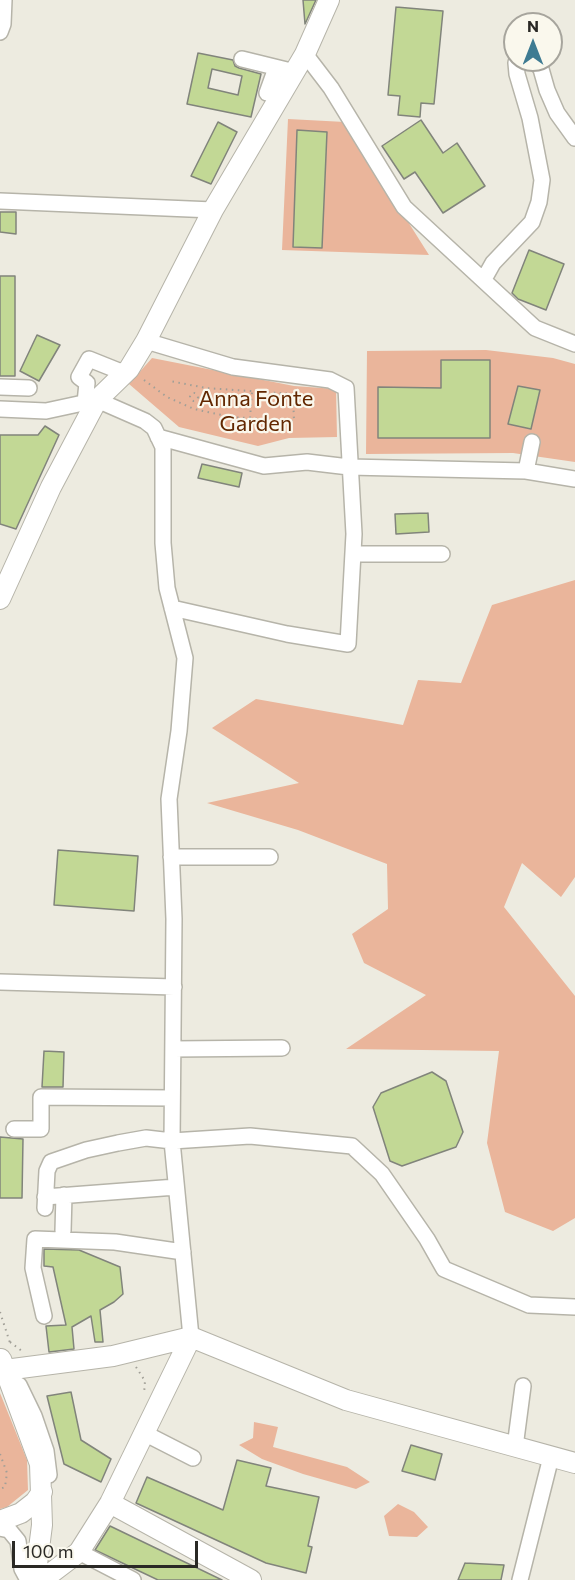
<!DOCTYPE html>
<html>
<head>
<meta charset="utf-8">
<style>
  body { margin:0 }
  #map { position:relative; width:575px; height:1580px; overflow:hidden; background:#edebe0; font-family:Commissioner,sans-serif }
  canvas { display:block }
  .north { position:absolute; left:503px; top:12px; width:60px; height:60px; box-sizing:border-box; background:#faf8ed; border:2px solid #a7a59d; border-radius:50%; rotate:0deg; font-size:16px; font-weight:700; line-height:24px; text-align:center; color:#2a2925 }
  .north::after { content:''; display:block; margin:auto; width:21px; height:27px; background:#3e7b92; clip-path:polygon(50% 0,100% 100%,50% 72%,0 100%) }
  .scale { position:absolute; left:12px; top:1541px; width:186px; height:27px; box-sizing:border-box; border:3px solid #2a2925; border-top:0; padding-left:8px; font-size:18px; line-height:21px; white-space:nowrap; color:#2a2925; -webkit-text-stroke:4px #faf8ed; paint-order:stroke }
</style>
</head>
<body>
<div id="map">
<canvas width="575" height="1580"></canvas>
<div class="north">N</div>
<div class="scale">100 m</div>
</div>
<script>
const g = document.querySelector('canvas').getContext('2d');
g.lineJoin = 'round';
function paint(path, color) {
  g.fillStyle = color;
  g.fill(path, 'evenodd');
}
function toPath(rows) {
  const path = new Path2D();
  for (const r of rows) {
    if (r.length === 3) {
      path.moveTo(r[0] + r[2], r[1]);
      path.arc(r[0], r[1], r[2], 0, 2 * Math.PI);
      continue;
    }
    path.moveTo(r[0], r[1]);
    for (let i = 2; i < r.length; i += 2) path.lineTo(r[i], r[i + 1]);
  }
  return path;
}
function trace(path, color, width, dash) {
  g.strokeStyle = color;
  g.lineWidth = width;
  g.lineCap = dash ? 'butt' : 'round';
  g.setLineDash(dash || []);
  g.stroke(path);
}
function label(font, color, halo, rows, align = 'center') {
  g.font = font + ' Commissioner,sans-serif';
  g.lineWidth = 4.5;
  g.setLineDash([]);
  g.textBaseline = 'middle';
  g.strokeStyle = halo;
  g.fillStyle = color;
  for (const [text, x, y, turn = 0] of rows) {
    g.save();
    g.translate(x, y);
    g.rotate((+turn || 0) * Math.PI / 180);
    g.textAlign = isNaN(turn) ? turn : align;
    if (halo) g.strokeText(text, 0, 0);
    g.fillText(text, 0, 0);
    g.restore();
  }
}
const green = toPath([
  [288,119,345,122,429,255,282,250],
  [486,350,553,358,575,364,575,462,513,453,366,454,367,351],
  [152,358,294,386,336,389,337,437,289,438,258,446,179,427,129,384],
  [575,580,575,877,561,897,522,863,504,907,575,996,575,1218,553,1231,505,1212,487,1143,499,1051,346,1049,426,995,364,963,352,934,388,909,387,864,298,830,207,803,299,783,212,728,256,699,403,725,418,680,461,683,492,605],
  [0,1393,27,1460,28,1490,7,1507,0,1509],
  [254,1422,278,1427,273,1447,347,1467,370,1482,356,1489,303,1474,262,1459,239,1445,253,1438],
  [398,1504,414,1512,428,1527,417,1537,389,1536,384,1516]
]);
const building = toPath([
  [303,0,316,0,305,24,303,0],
  [396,7,443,11,434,104,421,103,420,117,398,115,400,96,388,95,396,7],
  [198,53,233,60,235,66,239,68,261,74,251,117,187,104,198,53],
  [212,69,242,76,238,95,208,88,212,69],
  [421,120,443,153,457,143,485,186,443,213,415,172,404,179,382,146,421,120],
  [218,122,237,132,211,184,191,176,218,122],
  [297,130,327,132,322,248,293,247,297,130],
  [0,212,16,212,16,234,0,232,0,212],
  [529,250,564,264,546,310,518,299,512,293,529,250],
  [0,276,15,276,15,376,0,376,0,276],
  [37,335,60,345,39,381,20,371,37,335],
  [441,360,490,360,490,438,378,438,378,387,441,388,441,360],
  [518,386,540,390,531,429,508,424,518,386],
  [45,426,59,435,16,529,0,524,0,435,38,435,45,426],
  [202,464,242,473,239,487,198,478,202,464],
  [428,513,429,532,396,534,395,514,428,513],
  [58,850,138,856,134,911,54,905,58,850],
  [44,1051,64,1052,63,1087,42,1087,44,1051],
  [432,1072,446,1081,463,1132,456,1147,402,1166,390,1161,373,1107,381,1093,432,1072],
  [0,1137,23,1139,22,1198,0,1198,0,1137],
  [44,1249,79,1250,120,1267,123,1294,114,1302,100,1310,103,1342,95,1342,91,1316,72,1327,74,1349,49,1352,46,1326,66,1325,53,1267,44,1266,44,1249],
  [71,1392,81,1440,111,1459,101,1482,64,1464,47,1396,71,1392],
  [411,1445,442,1454,435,1480,402,1471,411,1445],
  [237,1460,271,1468,266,1486,319,1497,308,1546,312,1547,306,1573,266,1563,136,1503,147,1477,223,1510,237,1460],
  [110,1526,222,1580,158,1580,95,1550,110,1526],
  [465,1563,504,1565,501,1580,458,1580,465,1563]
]);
const path = toPath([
  [144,380,167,397,194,409,231,417,294,421,293,394,206,388,170,381],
  [194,397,4],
  [214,401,5],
  [250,418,252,392],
  [0,1312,11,1346],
  [10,1342,22,1351],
  [136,1367,145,1381,144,1394],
  [0,1454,7,1473,5,1487,0,1489]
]);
const minor = toPath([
  [0,32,3,24,4,0],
  [305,54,331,88,404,207,535,328,575,344],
  [242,59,295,72],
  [534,60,541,69,547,90,557,113,575,138],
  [267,93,276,68],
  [0,201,213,210],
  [484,279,493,263,532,222,539,202,542,180,530,118,517,74,516,63,521,60],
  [146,341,233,367,330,380,346,388,354,534,348,644,287,634,172,608],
  [0,387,29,388],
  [85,403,87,383,79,377,89,359,124,373],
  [0,409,46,411,97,400,145,421,154,428,163,447,163,543,167,588,185,658,179,731,169,799,174,919,172,1141,191,1337],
  [158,437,264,466,307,462,349,467,526,471,575,479],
  [526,471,532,442],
  [353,554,442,554],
  [171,857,270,857],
  [0,982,174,987],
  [173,1049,282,1048],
  [14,1129,41,1129,41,1097,172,1098],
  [45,1197,176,1187],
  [45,1208,47,1171,51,1162,86,1150,118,1143,146,1138,172,1141,250,1136,352,1146,382,1174,427,1239,444,1269,529,1305,575,1307],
  [63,1231,64,1195],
  [44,1316,33,1268,35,1239,115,1242,183,1252],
  [19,1385,34,1416,46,1451,49,1475],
  [144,1433,193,1458],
  [515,1447,523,1386],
  [0,1528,9,1530,18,1541,22,1569,28,1580],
  [79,1552,133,1580],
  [520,1580,551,1457]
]);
const major = toPath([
  [0,599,51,487,97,400,129,369,146,341,213,210,305,54,329,0],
  [1,1359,40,1464,42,1525,35,1580],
  [5,1370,113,1356,191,1337,346,1400,575,1463],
  [110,1503,251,1580],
  [0,1521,21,1513,35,1502,42,1492],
  [42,1580,79,1552,110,1503,191,1337]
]);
const parkNames = [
  ["Anna Fonte",256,399],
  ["Garden",256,424]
];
paint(green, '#eab59b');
paint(building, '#c2d895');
trace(building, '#81847b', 1.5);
trace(minor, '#b6b4a9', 18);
trace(major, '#b6b4a9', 22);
trace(path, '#a19f97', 2, [1.5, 4.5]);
trace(minor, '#fff', 15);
trace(major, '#fff', 20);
label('22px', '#622700', '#faf8ed', parkNames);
</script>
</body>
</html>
